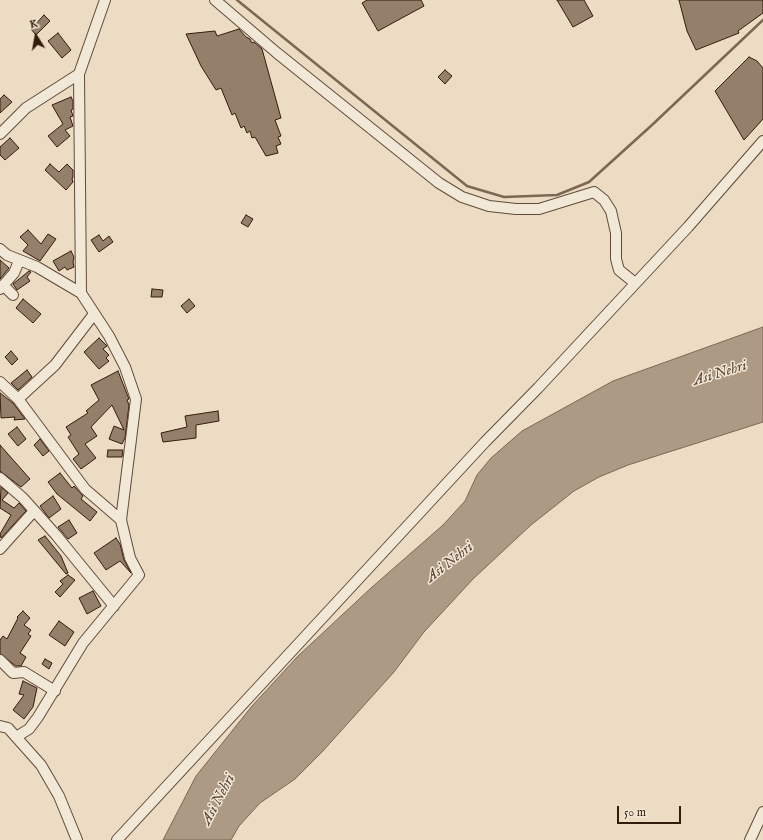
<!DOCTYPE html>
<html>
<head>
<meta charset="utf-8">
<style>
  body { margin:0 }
  #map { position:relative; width:763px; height:840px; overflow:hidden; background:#ebdcc3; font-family:"IM FELL English",serif }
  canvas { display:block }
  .north { position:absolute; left:16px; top:16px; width:40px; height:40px; -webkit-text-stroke:3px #f2e8d8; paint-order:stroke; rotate:349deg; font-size:11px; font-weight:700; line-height:16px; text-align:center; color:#351b0b }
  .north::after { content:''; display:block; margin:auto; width:14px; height:18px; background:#351b0b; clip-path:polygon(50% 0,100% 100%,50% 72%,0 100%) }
  .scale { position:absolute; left:617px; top:806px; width:64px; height:18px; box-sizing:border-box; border:2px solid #351b0b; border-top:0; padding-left:5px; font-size:12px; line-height:14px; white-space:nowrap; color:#351b0b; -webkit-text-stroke:3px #f2e8d8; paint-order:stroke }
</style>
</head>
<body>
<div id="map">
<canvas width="763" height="840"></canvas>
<div class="north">K</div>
<div class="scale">50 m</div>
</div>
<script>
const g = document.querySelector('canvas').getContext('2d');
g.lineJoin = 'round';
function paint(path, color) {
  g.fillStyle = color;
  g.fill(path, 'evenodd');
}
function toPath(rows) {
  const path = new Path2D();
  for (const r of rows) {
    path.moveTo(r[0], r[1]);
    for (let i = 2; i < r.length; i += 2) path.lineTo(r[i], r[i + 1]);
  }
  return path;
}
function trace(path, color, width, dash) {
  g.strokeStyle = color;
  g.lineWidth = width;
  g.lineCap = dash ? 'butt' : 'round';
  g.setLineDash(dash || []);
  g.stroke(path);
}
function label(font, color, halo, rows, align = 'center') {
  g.font = font + ' "IM FELL English",serif';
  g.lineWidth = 3;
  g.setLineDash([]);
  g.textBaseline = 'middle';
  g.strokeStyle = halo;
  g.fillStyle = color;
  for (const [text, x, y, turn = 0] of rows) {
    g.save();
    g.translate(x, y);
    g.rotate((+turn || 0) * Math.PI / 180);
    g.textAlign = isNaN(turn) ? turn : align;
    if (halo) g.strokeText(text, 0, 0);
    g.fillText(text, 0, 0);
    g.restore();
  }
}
const water = toPath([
  [763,327,763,422,628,465,599,477,574,491,531,525,473,579,424,632,394,672,322,752,295,779,260,803,239,826,231,840,163,840,196,776,252,706,298,656,371,588,443,525,465,501,477,475,491,458,522,431,613,381,763,327]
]);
const stream = toPath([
  [237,0,467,186,504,197,557,195,589,182,652,125,763,20]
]);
const building = toPath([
  [367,0,421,0,424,6,378,31,362,3,367,0],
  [557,0,584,0,593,16,573,27,557,0],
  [679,0,763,0,763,13,738,31,739,33,696,50,687,31,679,0],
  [44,15,50,21,36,35,31,29,44,15],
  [239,29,246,37,250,39,252,43,254,42,262,49,281,118,275,120,281,136,278,137,281,144,276,146,278,153,266,156,255,137,252,138,250,131,247,133,244,126,241,128,235,113,232,115,221,88,216,90,201,66,186,34,215,31,217,36,239,29],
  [58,33,71,50,62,58,48,41,58,33],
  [749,57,757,61,763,68,763,119,744,140,715,91,749,57],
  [445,70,452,76,445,84,438,77,445,70],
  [4,95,12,102,0,113,0,99,4,95],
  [71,97,73,101,73,109,71,110,73,116,70,117,73,126,65,130,70,136,57,147,48,136,63,124,52,105,71,97],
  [10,138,19,148,5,160,0,155,0,147,10,138],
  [50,164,59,172,67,164,73,170,73,177,72,179,73,182,66,190,45,170,50,164],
  [246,215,253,219,248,227,241,223,246,215],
  [28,230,41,244,48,234,56,239,40,261,23,251,28,245,20,237,28,230],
  [99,235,103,241,109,236,113,242,99,252,91,240,99,235],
  [71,251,74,257,73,262,74,267,67,270,65,267,59,271,53,261,71,251],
  [0,260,9,268,0,279,0,260],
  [29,271,31,272,27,277,30,281,17,290,13,284,29,271],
  [152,289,163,290,162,297,151,297,152,289],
  [23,299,41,314,33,323,16,308,23,299],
  [189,299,195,306,187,313,181,306,189,299],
  [99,338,107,346,103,349,109,355,106,358,109,361,99,369,84,352,99,338],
  [11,351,18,359,12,365,5,357,11,351],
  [27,370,32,377,18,390,11,383,27,370],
  [118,371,129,399,127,400,129,405,125,438,122,444,109,439,114,426,124,430,112,405,91,427,97,436,85,444,96,458,81,469,73,459,79,454,68,437,71,435,66,427,88,413,86,411,99,400,91,385,118,371],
  [0,393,13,403,25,419,14,420,15,417,1,418,0,393],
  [218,411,219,421,196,425,196,438,163,442,161,433,187,427,185,416,218,411],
  [17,427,26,439,18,446,8,434,17,427],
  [40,439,49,451,43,456,34,445,40,439],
  [0,445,30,479,21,487,0,471,0,445],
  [108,450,123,450,122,457,107,457,108,450],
  [60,473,72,488,74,486,83,496,81,499,97,512,90,521,57,494,48,482,60,473],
  [1,487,8,493,2,500,14,508,19,503,26,511,1,538,0,534,11,515,0,508,1,487],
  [53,496,61,509,49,518,40,506,53,496],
  [69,520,77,533,68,539,58,527,69,520],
  [45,536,61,556,68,573,66,574,38,540,45,536],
  [116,538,120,544,124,560,131,573,120,561,106,570,94,553,116,538],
  [68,575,75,580,60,597,55,592,63,584,60,581,68,575],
  [93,591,101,606,87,614,79,598,93,591],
  [23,611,30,618,24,625,31,630,28,634,31,636,20,653,26,657,21,666,16,666,0,654,0,640,3,636,7,639,18,618,17,617,23,611],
  [59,621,74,632,65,646,49,635,59,621],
  [45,659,52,663,49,669,42,664,45,659],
  [23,681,37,688,33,707,24,719,13,710,24,695,19,694,23,681]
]);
const minor = toPath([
  [215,0,277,53,439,183,462,197,489,206,516,209,539,209,594,192,604,200,611,211,616,233,616,259,619,270,635,283],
  [0,134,26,108,79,74,105,0],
  [0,249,7,255,37,267,81,293],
  [3,285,13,295],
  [0,289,14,273,19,261],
  [0,382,18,399,85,489,121,520],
  [18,399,55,365,94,314],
  [0,478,23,498,56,535,114,606],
  [0,549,34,511],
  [0,660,13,673,24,672,55,691],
  [0,726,8,728,41,765,59,796,77,840],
  [16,737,29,729,38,717,83,643,139,575,130,558,121,520,136,399,125,367,109,336,81,293,79,74],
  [117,840,485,442,538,388,688,227,763,141],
  [750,840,763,812]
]);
const waterNames = [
  ["Asi Nehri",720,374,-17],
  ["Asi Nehri",450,563,-38],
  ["Asi Nehri",219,800,-62]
];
paint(water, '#ad9a84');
trace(water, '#7d6754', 1);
trace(stream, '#7d6754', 2.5);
paint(building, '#947f6b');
trace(building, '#351b0b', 1);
trace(minor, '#624b39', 12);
trace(minor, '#f2e8d8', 10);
label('italic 15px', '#5f4735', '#f2e8d8', waterNames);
</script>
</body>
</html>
